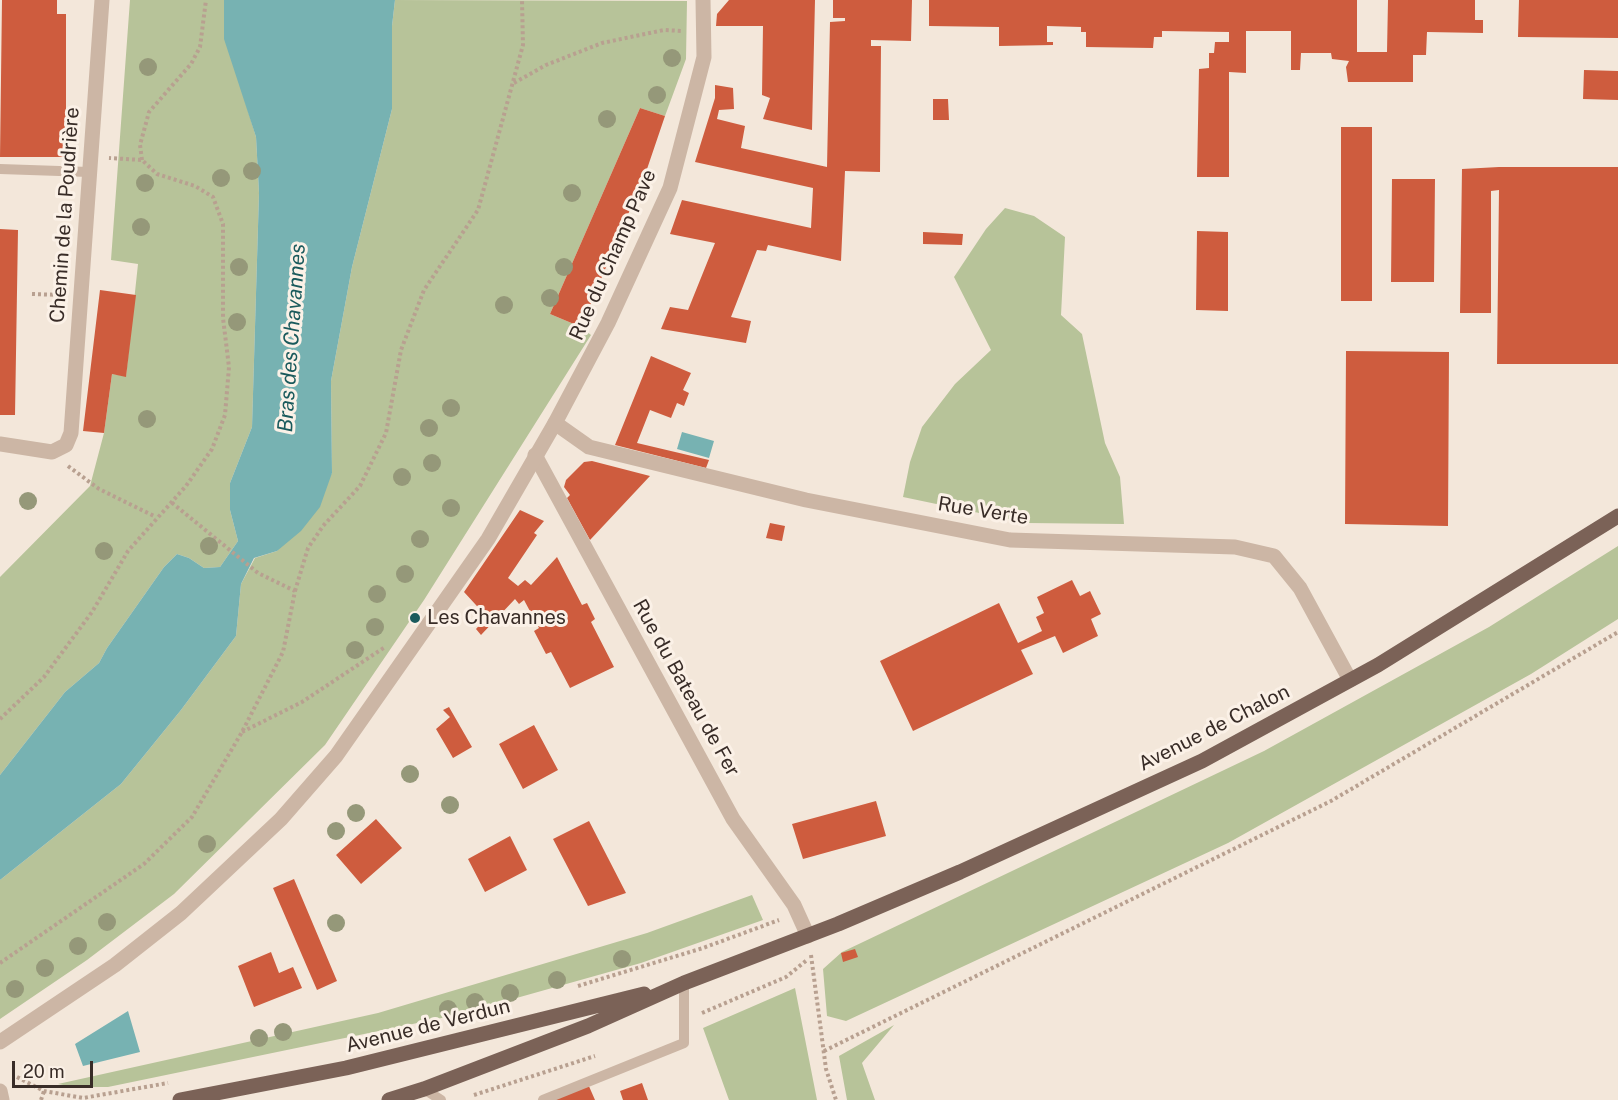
<!DOCTYPE html>
<html>
<head>
<meta charset="utf-8">
<style>
  body { margin:0 }
  #map { position:relative; width:1618px; height:1100px; overflow:hidden; background:#f3e7da; font-family:"Public Sans",sans-serif }
  canvas { display:block }
  .scale { position:absolute; left:12px; top:1061px; width:81px; height:27px; box-sizing:border-box; border:3px solid #382c27; border-top:0; padding-left:8px; font-size:18px; line-height:21px; white-space:nowrap; color:#382c27; -webkit-text-stroke:4px #fbf1e7; paint-order:stroke }
</style>
</head>
<body>
<div id="map">
<canvas width="1618" height="1100"></canvas>
<div class="scale">20 m</div>
</div>
<script>
const g = document.querySelector('canvas').getContext('2d');
g.lineJoin = 'round';
function paint(path, color) {
  g.fillStyle = color;
  g.fill(path, 'evenodd');
}
function toPath(rows) {
  const path = new Path2D();
  for (const r of rows) {
    path.moveTo(r[0], r[1]);
    for (let i = 2; i < r.length; i += 2) path.lineTo(r[i], r[i + 1]);
  }
  return path;
}
function trace(path, color, width, dash) {
  g.strokeStyle = color;
  g.lineWidth = width;
  g.lineCap = dash ? 'butt' : 'round';
  g.setLineDash(dash || []);
  g.stroke(path);
}
function label(font, color, halo, rows, align = 'center') {
  g.font = font + ' "Public Sans",sans-serif';
  g.lineWidth = 6;
  g.setLineDash([]);
  g.textBaseline = 'middle';
  g.strokeStyle = halo;
  g.fillStyle = color;
  for (const [text, x, y, turn = 0] of rows) {
    g.save();
    g.translate(x, y);
    g.rotate((+turn || 0) * Math.PI / 180);
    g.textAlign = isNaN(turn) ? turn : align;
    if (halo) g.strokeText(text, 0, 0);
    g.fillText(text, 0, 0);
    g.restore();
  }
}
const green = toPath([
  [130,0,224,0,242,91,256,137,259,193,252,427,230,483,230,510,238,541,220,567,204,568,189,558,177,554,164,567,107,648,99,663,65,692,0,775,0,577,90,486,104,433,112,374,126,376,138,264,111,260],
  [395,0,687,1,686,59,665,116,640,108,550,314,581,327,591,335,424,600,325,745,174,894,87,960,0,1019,0,880,121,784,181,710,236,636,241,584,255,558,277,551,332,473,331,381,352,267,392,109,392,26],
  [1005,208,1034,216,1065,237,1061,315,1082,334,1105,443,1120,477,1124,524,1027,523,903,497,910,462,922,427,955,384,991,350,954,277,986,229],
  [1618,546,1618,619,1531,674,1228,843,846,1021,827,1016,823,969,842,952,1264,751,1489,627],
  [752,895,763,920,641,963,456,1015,108,1087,74,1087,58,1084,378,1013,647,933],
  [795,988,817,1100,729,1100,703,1028],
  [894,1025,862,1063,875,1100,847,1100,839,1056]
]);
const water = toPath([
  [224,0,395,0,392,26,392,109,352,267,331,381,332,473,320,507,301,531,277,551,254,558,241,584,236,636,181,710,121,784,0,880,0,775,65,692,99,663,107,648,164,567,177,554,189,558,204,568,220,567,238,541,230,510,230,483,252,427,259,193,256,137,224,39],
  [682,432,714,441,709,458,677,449],
  [128,1011,140,1052,83,1066,75,1044]
]);
const building = toPath([
  [2,0,57,0,57,14,66,14,66,157,0,157],
  [729,0,815,0,812,130,763,119,770,98,762,95,763,26,716,26,717,14],
  [833,0,912,0,911,41,871,40,871,46,881,46,880,172,845,171,841,261,768,245,766,251,757,250,731,317,751,321,746,343,661,329,670,307,688,310,715,243,670,234,682,200,811,228,813,188,695,162,715,98,715,85,733,88,734,109,719,110,717,119,745,126,741,148,827,167,830,22,845,21,845,18,833,18],
  [929,0,1357,0,1357,52,1387,52,1388,0,1475,0,1475,20,1483,20,1483,33,1427,32,1426,55,1413,55,1413,82,1348,82,1346,67,1349,61,1332,59,1331,53,1301,53,1300,70,1291,70,1291,31,1246,31,1246,73,1229,72,1229,177,1197,177,1199,69,1209,68,1209,53,1214,53,1215,42,1229,42,1229,32,1162,31,1162,37,1154,37,1153,48,1086,47,1086,32,1081,32,1081,27,1047,26,1047,42,1053,42,1053,45,999,46,999,27,929,26],
  [1519,0,1618,0,1618,38,1518,37],
  [1584,70,1618,71,1618,100,1583,99],
  [933,99,948,99,949,120,933,120],
  [640,108,665,116,647,169,581,327,550,314],
  [1341,127,1372,127,1372,301,1341,301],
  [1499,167,1618,167,1618,364,1497,364,1499,190,1491,191,1491,313,1460,313,1462,169],
  [1392,179,1435,179,1434,282,1391,282],
  [0,229,18,230,15,415,0,415],
  [1197,231,1228,232,1228,311,1196,310],
  [923,232,963,234,962,245,923,244],
  [100,290,136,295,126,377,112,374,104,433,83,431],
  [1346,351,1449,352,1448,526,1345,524],
  [651,356,691,373,683,390,689,393,684,406,677,403,671,418,650,410,637,443,709,460,706,468,615,445],
  [592,461,650,476,590,540,567,498,570,495,564,487,566,480,584,462],
  [520,510,544,521,534,533,537,535,508,578,518,586,525,580,531,585,557,557,582,605,587,603,595,619,591,622,614,667,570,688,551,652,546,654,534,631,539,628,524,600,519,604,515,599,481,635,476,629,487,617,464,592],
  [770,523,785,526,782,541,766,538],
  [1072,580,1080,596,1090,591,1101,614,1091,619,1098,636,1063,653,1055,636,1021,650,1033,674,913,731,880,661,999,603,1018,643,1042,631,1036,617,1044,613,1037,597],
  [449,707,472,747,453,758,436,729,450,717,443,710],
  [534,725,558,770,523,789,499,744],
  [876,801,886,836,803,859,792,824],
  [376,819,402,848,361,884,336,855],
  [589,821,626,893,588,906,553,839],
  [510,836,527,870,485,892,468,859],
  [294,879,337,981,317,990,273,888],
  [855,949,858,957,843,962,841,953],
  [271,952,279,973,293,967,302,988,254,1007,238,966],
  [642,1083,648,1100,623,1100,620,1091],
  [588,1084,595,1100,547,1100]
]);
const path = toPath([
  [514,83,546,65,602,43,664,30,682,31],
  [142,160,140,145,149,112,191,64,200,47,206,0],
  [32,294,61,295],
  [68,466,99,489,156,517],
  [295,591,308,548,323,526,360,486,386,433,401,350,424,290,478,210,523,45,522,0],
  [0,719,44,677,92,612,128,551,186,486,212,449,225,415,229,367,223,318,223,224,213,197,195,186,157,174,142,160,109,158],
  [242,732,302,702,385,647],
  [811,955,826,1069,836,1100],
  [0,963,144,864,192,817,242,732,283,652,295,591,258,573,171,502],
  [578,986,703,948,779,920],
  [702,1013,786,977,807,960],
  [824,1051,1331,801,1618,632],
  [17,1077,44,1091,83,1098,168,1083],
  [474,1095,595,1056],
  [41,1100,44,1091]
]);
const service = toPath([
  [0,169,89,172],
  [424,1089,441,1100],
  [543,1100,684,1043,684,983]
]);
const minor = toPath([
  [555,423,589,447,806,500,1010,540,1235,547,1274,556,1300,588,1350,680],
  [0,444,52,452,66,445,71,433,102,0],
  [535,455,733,819,794,905,808,936]
]);
const tertiary = toPath([
  [0,1042,115,965,181,913,281,819,336,756,488,539,555,423,608,323,670,188,704,57,703,0],
  [0,1091,2,1100]
]);
const primary = toPath([
  [180,1100,346,1068,644,994],
  [389,1100,424,1089,588,1026,684,983,838,924,960,872,1202,761,1378,665,1618,516]
]);
const trees = [
  [672,58],
  [148,67],
  [657,95],
  [607,119],
  [252,171],
  [221,178],
  [145,183],
  [572,193],
  [141,227],
  [239,267],
  [564,267],
  [550,298],
  [504,305],
  [237,322],
  [451,408],
  [147,419],
  [429,428],
  [432,463],
  [402,477],
  [28,501],
  [451,508],
  [420,539],
  [209,546],
  [104,551],
  [405,574],
  [377,594],
  [375,627],
  [355,650],
  [410,774],
  [450,805],
  [356,813],
  [336,831],
  [207,844],
  [107,922],
  [336,923],
  [78,946],
  [622,959],
  [45,968],
  [557,980],
  [15,989],
  [510,993],
  [475,1002],
  [448,1009],
  [283,1032],
  [259,1038]
];
const markers = [
  [415,618,6,"#1a5a5c"]
];
const streetNames = [
  ["Chemin de la Poudrière",65,215,-86],
  ["Rue du Champ Pave",613,255,-66],
  ["Rue Verte",983,511,9],
  ["Rue du Bateau de Fer",686,688,61],
  ["Avenue de Chalon",1214,728,-27],
  ["Avenue de Verdun",428,1026,-14]
];
const poiNames = [
  ["Les Chavannes",427,618]
];
const waterNames = [
  ["Bras des Chavannes",292,338,-86]
];
paint(green, '#b7c399');
paint(water, '#77b2b2');
paint(building, '#ce5c3e');
trace(path, '#b8a090', 4, [3, 3]);
trace(service, '#ccb6a5', 10);
trace(minor, '#ccb6a5', 15);
trace(tertiary, '#ccb6a5', 15);
trace(primary, '#7b6257', 15);
g.fillStyle = '#959879';
for (const [x, y] of trees) {
  g.beginPath();
  g.arc(x, y, 9, 0, 2 * Math.PI);
  g.fill();
}
for (const [x, y, r, color] of markers) {
  const dot = new Path2D();
  dot.arc(x, y, r, 0, 2 * Math.PI);
  g.fillStyle = color;
  g.fill(dot);
  trace(dot, '#fbf1e7', 2);
}
label('20px', '#382c27', '#fbf1e7', streetNames);
label('20px', '#382c27', '#fbf1e7', poiNames, 'left');
label('italic 21px', '#1a5a5c', '#fbf1e7', waterNames);
</script>
</body>
</html>
